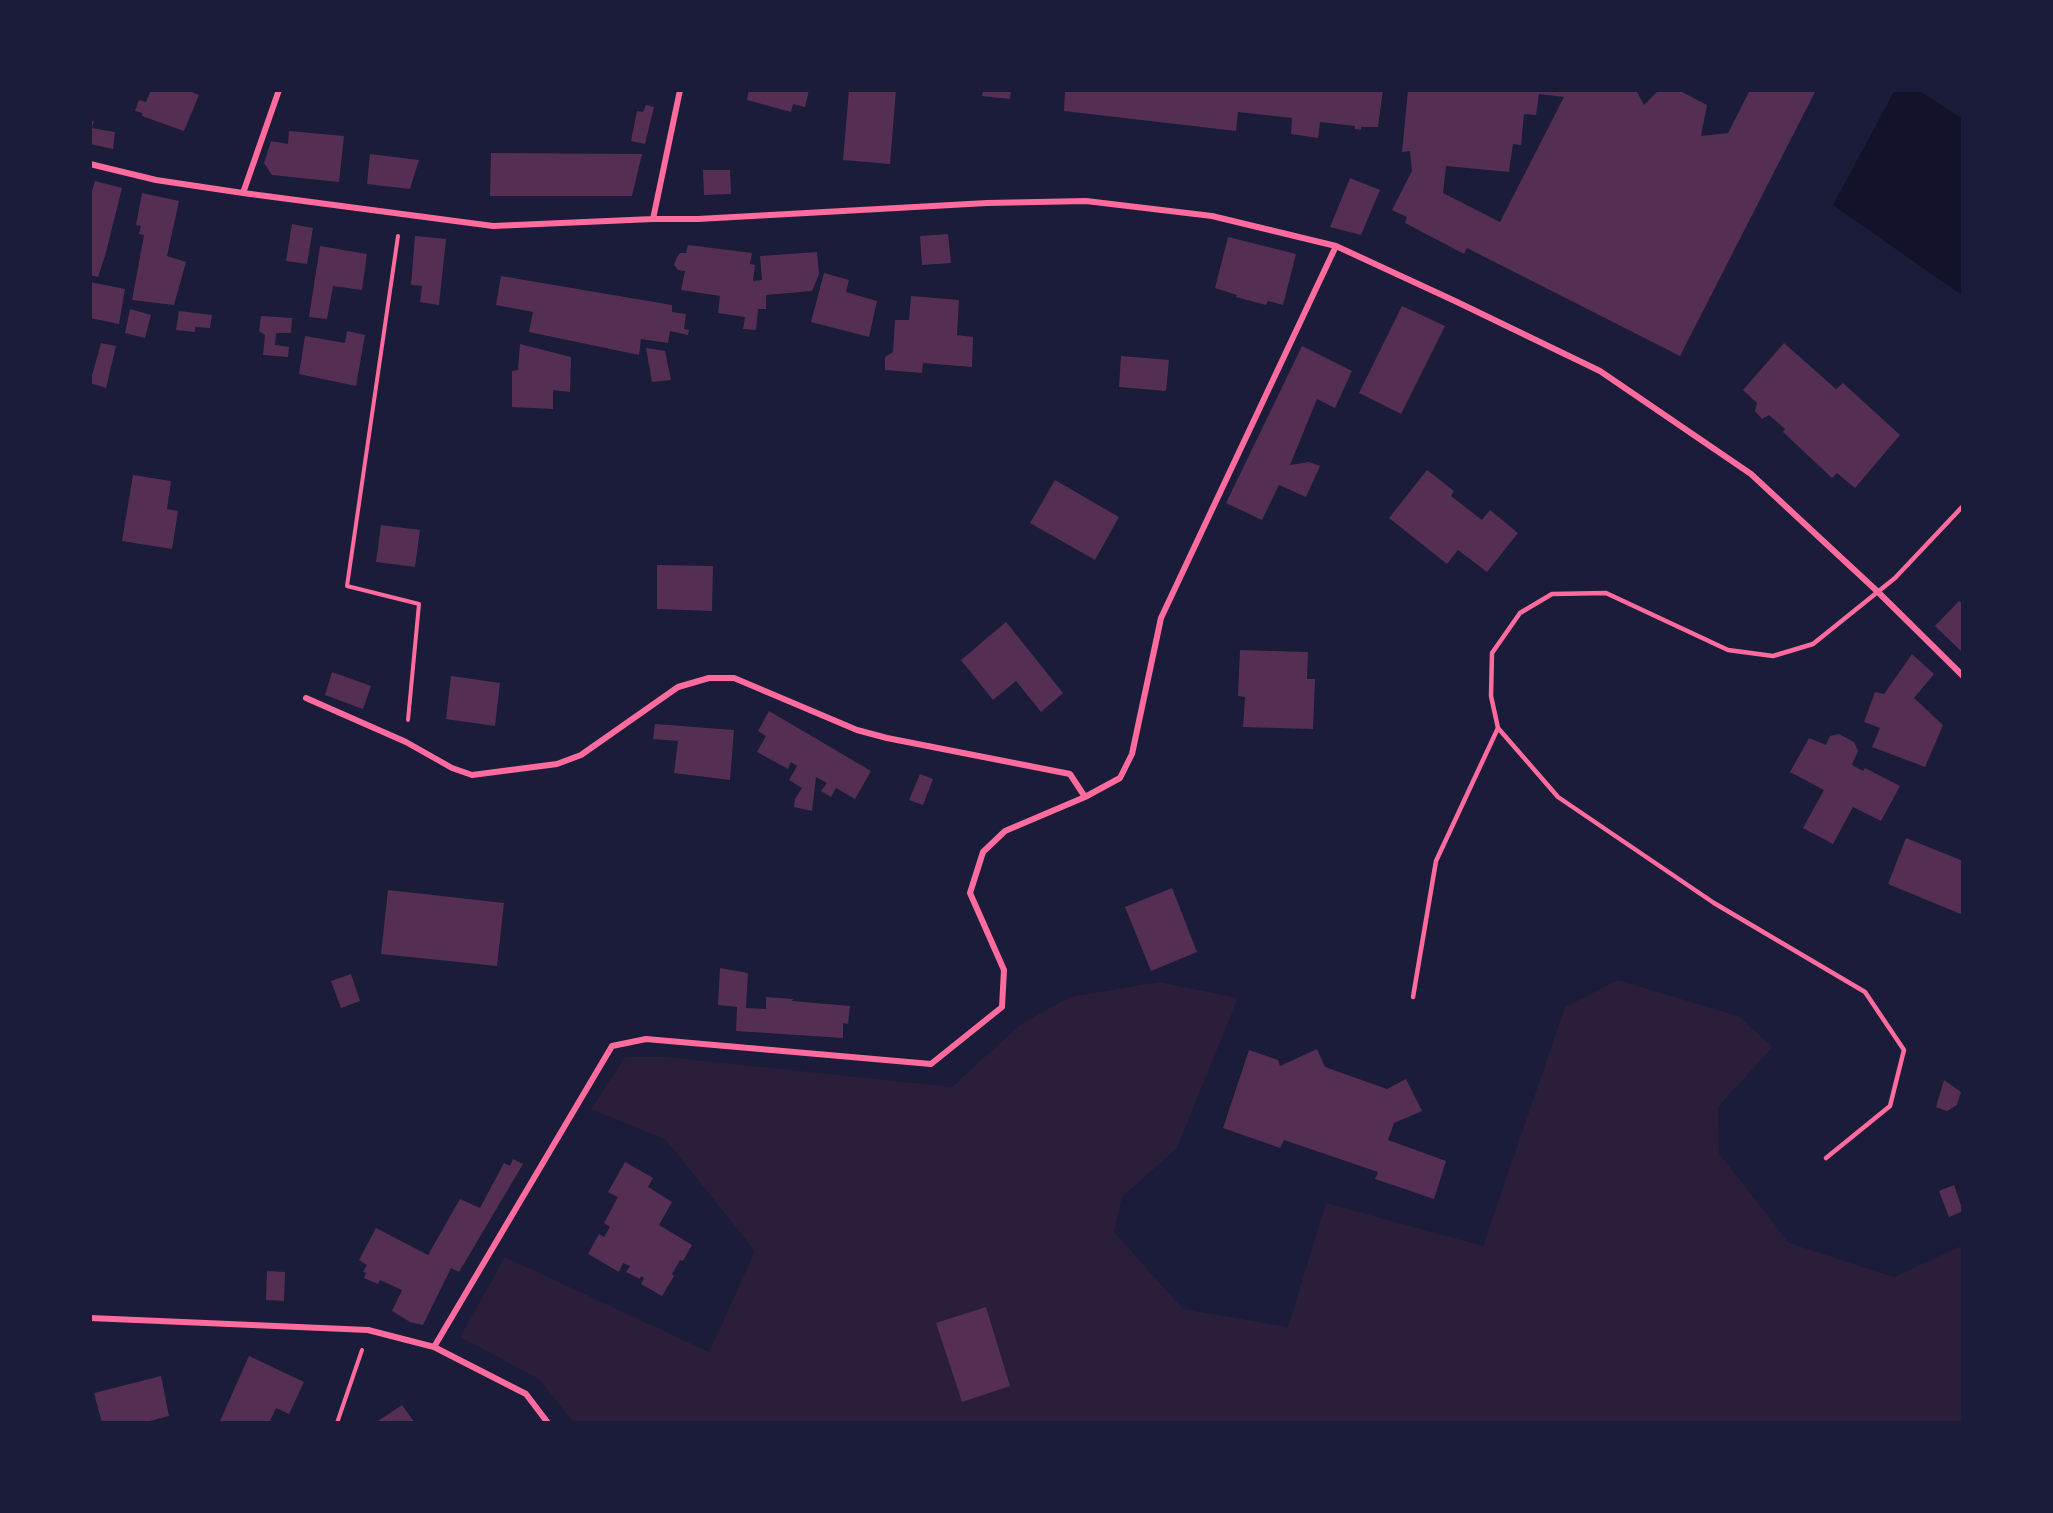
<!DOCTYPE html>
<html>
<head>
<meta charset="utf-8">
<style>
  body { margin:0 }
  #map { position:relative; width:2053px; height:1513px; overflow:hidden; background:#1b1b3a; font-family:"Work Sans",sans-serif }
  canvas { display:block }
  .frame { position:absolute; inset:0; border:92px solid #1b1b3a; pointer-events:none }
</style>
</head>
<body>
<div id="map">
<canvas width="2053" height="1513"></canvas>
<div class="frame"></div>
</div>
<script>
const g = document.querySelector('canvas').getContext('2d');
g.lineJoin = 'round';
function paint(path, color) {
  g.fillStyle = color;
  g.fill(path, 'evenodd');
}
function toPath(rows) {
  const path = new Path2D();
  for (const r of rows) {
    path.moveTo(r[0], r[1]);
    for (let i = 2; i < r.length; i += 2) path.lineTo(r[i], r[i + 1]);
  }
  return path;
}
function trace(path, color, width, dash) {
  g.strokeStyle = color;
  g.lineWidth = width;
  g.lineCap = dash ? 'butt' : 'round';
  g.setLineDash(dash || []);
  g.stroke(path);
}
const green = toPath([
  [1618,980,1738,1016,1773,1047,1718,1107,1719,1153,1789,1243,1894,1277,1963,1245,1963,1423,574,1423,539,1379,460,1337,505,1257,709,1352,755,1251,666,1140,591,1109,625,1057,666,1057,952,1087,1021,1024,1070,997,1159,982,1238,998,1177,1148,1122,1197,1114,1232,1183,1309,1288,1327,1326,1203,1483,1246,1565,1007]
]);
const water = toPath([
  [1895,90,1918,90,1963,119,1963,296,1833,205]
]);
const building = toPath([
  [151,90,187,90,199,95,184,131,142,116,142,113,135,111,139,100,146,102],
  [749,90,809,90,805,107,793,104,791,112,747,100],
  [849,90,896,90,890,164,843,160],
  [983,90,1011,90,1010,99,982,96],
  [1065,90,1383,90,1378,127,1361,127,1361,130,1355,129,1355,126,1320,122,1318,138,1291,134,1292,118,1238,112,1236,131,1064,111],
  [1408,90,1636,90,1644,105,1659,90,1678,90,1707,105,1701,136,1728,133,1750,90,1816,90,1680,356,1467,248,1464,254,1405,223,1407,217,1392,210,1412,171,1410,151,1402,152],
  [1539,94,1564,97,1500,222,1443,193,1446,166,1509,172,1513,144,1521,145,1524,114,1536,115],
  [646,105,654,107,645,144,631,141,637,111,643,112],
  [90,120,94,121,92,128,115,132,113,149,90,144],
  [289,131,344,136,339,182,272,175,264,163,271,141,288,144],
  [491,153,642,154,632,196,490,196],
  [370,154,419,160,410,189,367,184],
  [703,170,730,170,731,194,704,195],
  [1350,178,1380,190,1361,235,1330,227],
  [95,181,122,188,105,256,98,277,90,275,90,197],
  [142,193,179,201,167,256,186,262,174,305,132,300,144,235,139,234,141,226,136,225],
  [292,224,313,228,307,264,286,261],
  [948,234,951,263,922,265,920,236],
  [415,236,446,239,439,305,420,302,422,286,411,285],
  [1228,237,1296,254,1283,305,1268,301,1266,305,1236,297,1237,295,1215,288],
  [688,245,752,253,750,264,755,265,753,281,762,280,760,256,817,252,819,274,812,291,766,295,766,309,758,309,756,330,743,329,745,317,718,313,720,296,681,290,685,271,678,270,674,265,677,257,680,253,686,253],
  [320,246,367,254,362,290,333,286,327,319,309,317],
  [824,273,849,280,846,292,877,301,869,337,811,322],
  [501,276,672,305,672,312,686,314,684,329,689,330,688,335,670,331,668,343,641,339,639,355,529,332,533,312,496,305],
  [90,282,125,289,119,324,90,318],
  [911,296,959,300,957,335,973,337,972,367,923,363,922,373,885,370,885,357,893,352,895,320,909,320],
  [1402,306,1445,326,1401,414,1359,393],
  [130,309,151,315,145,338,125,333],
  [179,311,212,315,210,328,195,327,195,332,176,330],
  [261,316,292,318,291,333,276,333,276,335,275,345,289,347,288,357,263,355,265,335,259,331],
  [347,331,365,335,356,386,299,374,305,336,345,343],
  [101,343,116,346,106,388,90,383],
  [1784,343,1836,389,1843,383,1900,435,1855,488,1837,473,1832,478,1783,432,1785,429,1769,415,1762,419,1755,411,1757,403,1743,390],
  [520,344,571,357,570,392,553,390,553,409,512,407,512,371,518,370],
  [1302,346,1352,371,1335,408,1317,399,1290,465,1309,462,1320,466,1306,497,1279,485,1262,520,1226,503],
  [646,348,665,351,671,380,652,382],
  [1121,356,1169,360,1166,391,1119,387],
  [1427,470,1454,491,1451,496,1482,520,1490,510,1518,533,1487,572,1458,550,1447,564,1389,518],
  [133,475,171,481,167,509,178,511,172,549,122,541],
  [1055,480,1119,517,1095,560,1030,523],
  [381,525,420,530,415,567,376,562],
  [657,565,713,566,712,611,657,609],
  [1959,601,1963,604,1963,653,1935,626],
  [1006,622,1063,693,1041,712,1016,681,993,700,961,660],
  [1240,650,1308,652,1307,679,1315,679,1313,729,1243,727,1245,697,1238,696],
  [1912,654,1934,674,1914,698,1943,725,1925,767,1872,747,1880,728,1864,722,1875,692,1884,694],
  [332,672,371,686,363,709,325,695],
  [451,676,500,683,495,726,446,719],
  [769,711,871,771,855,799,836,788,831,797,821,791,827,783,816,777,812,811,794,807,795,799,802,788,789,780,797,766,791,762,788,769,757,752,766,736,758,731],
  [655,724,734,730,730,780,674,773,678,741,653,739],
  [1839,734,1854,742,1858,751,1852,765,1863,771,1865,768,1900,786,1881,821,1853,807,1833,844,1803,828,1824,790,1790,772,1809,738,1826,745,1830,736],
  [920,774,933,779,923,805,909,800],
  [1906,838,1963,861,1963,915,1888,884],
  [1172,888,1197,952,1151,971,1125,907],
  [388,890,504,903,497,966,381,954],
  [720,968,748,973,746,1008,766,1009,766,997,793,999,792,1001,850,1006,848,1024,843,1023,843,1038,736,1031,737,1007,718,1005],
  [351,974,360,1001,341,1008,331,981],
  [1317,1049,1325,1067,1387,1089,1406,1079,1422,1111,1394,1123,1388,1140,1446,1161,1434,1199,1375,1179,1378,1172,1284,1140,1280,1148,1223,1128,1249,1050,1278,1060,1280,1066],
  [1944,1080,1961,1092,1957,1105,1947,1111,1936,1107],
  [513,1159,523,1164,459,1272,451,1268,423,1325,410,1322,392,1311,402,1290,380,1280,378,1284,364,1278,366,1273,363,1272,367,1265,359,1260,376,1228,428,1255,460,1199,480,1208,504,1163,510,1166],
  [625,1162,653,1178,648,1187,672,1202,659,1225,692,1245,683,1261,680,1260,672,1274,674,1276,662,1296,641,1284,644,1278,641,1276,640,1279,626,1272,630,1266,623,1263,619,1272,588,1254,599,1234,604,1237,610,1227,604,1223,618,1197,608,1192],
  [1954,1185,1963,1211,1949,1217,1939,1191],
  [267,1271,285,1272,284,1301,266,1300],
  [986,1307,1010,1386,962,1402,936,1323],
  [249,1356,304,1382,289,1414,276,1408,269,1423,225,1423,220,1421],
  [161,1376,169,1416,142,1423,102,1423,94,1393],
  [402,1405,415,1423,375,1423]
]);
const path = toPath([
  [398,236,347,586,419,604,408,720],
  [337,1423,362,1350]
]);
const service = toPath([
  [1498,728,1558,797,1714,903,1865,992,1904,1050,1890,1106,1826,1158],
  [1413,997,1436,861,1498,728,1491,696,1492,653,1520,613,1552,594,1606,593,1728,650,1773,656,1813,644,1895,578,1963,506]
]);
const minor = toPath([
  [90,164,156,180,243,193,493,226,653,219,698,219,987,203,1086,201,1212,216,1336,246,1455,301,1600,371,1751,474,1878,592,1963,676],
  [243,193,279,90],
  [653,219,680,90],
  [306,698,406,742,452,768,472,775,557,764,581,755,678,687,709,678,734,678,857,730,887,738,1070,774,1085,797],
  [90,1318,368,1330,434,1347,526,1394,548,1423],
  [434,1347,612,1046,646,1039,931,1064,1002,1007,1004,970,970,893,983,852,1005,831,1085,797,1120,778,1132,754,1161,618,1336,246]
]);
paint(green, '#2a1e3b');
paint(water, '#12122b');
paint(building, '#542f53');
trace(path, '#ff6b9d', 4);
trace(service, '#ff6b9d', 4.5);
trace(minor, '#ff6b9d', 6);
</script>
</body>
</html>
